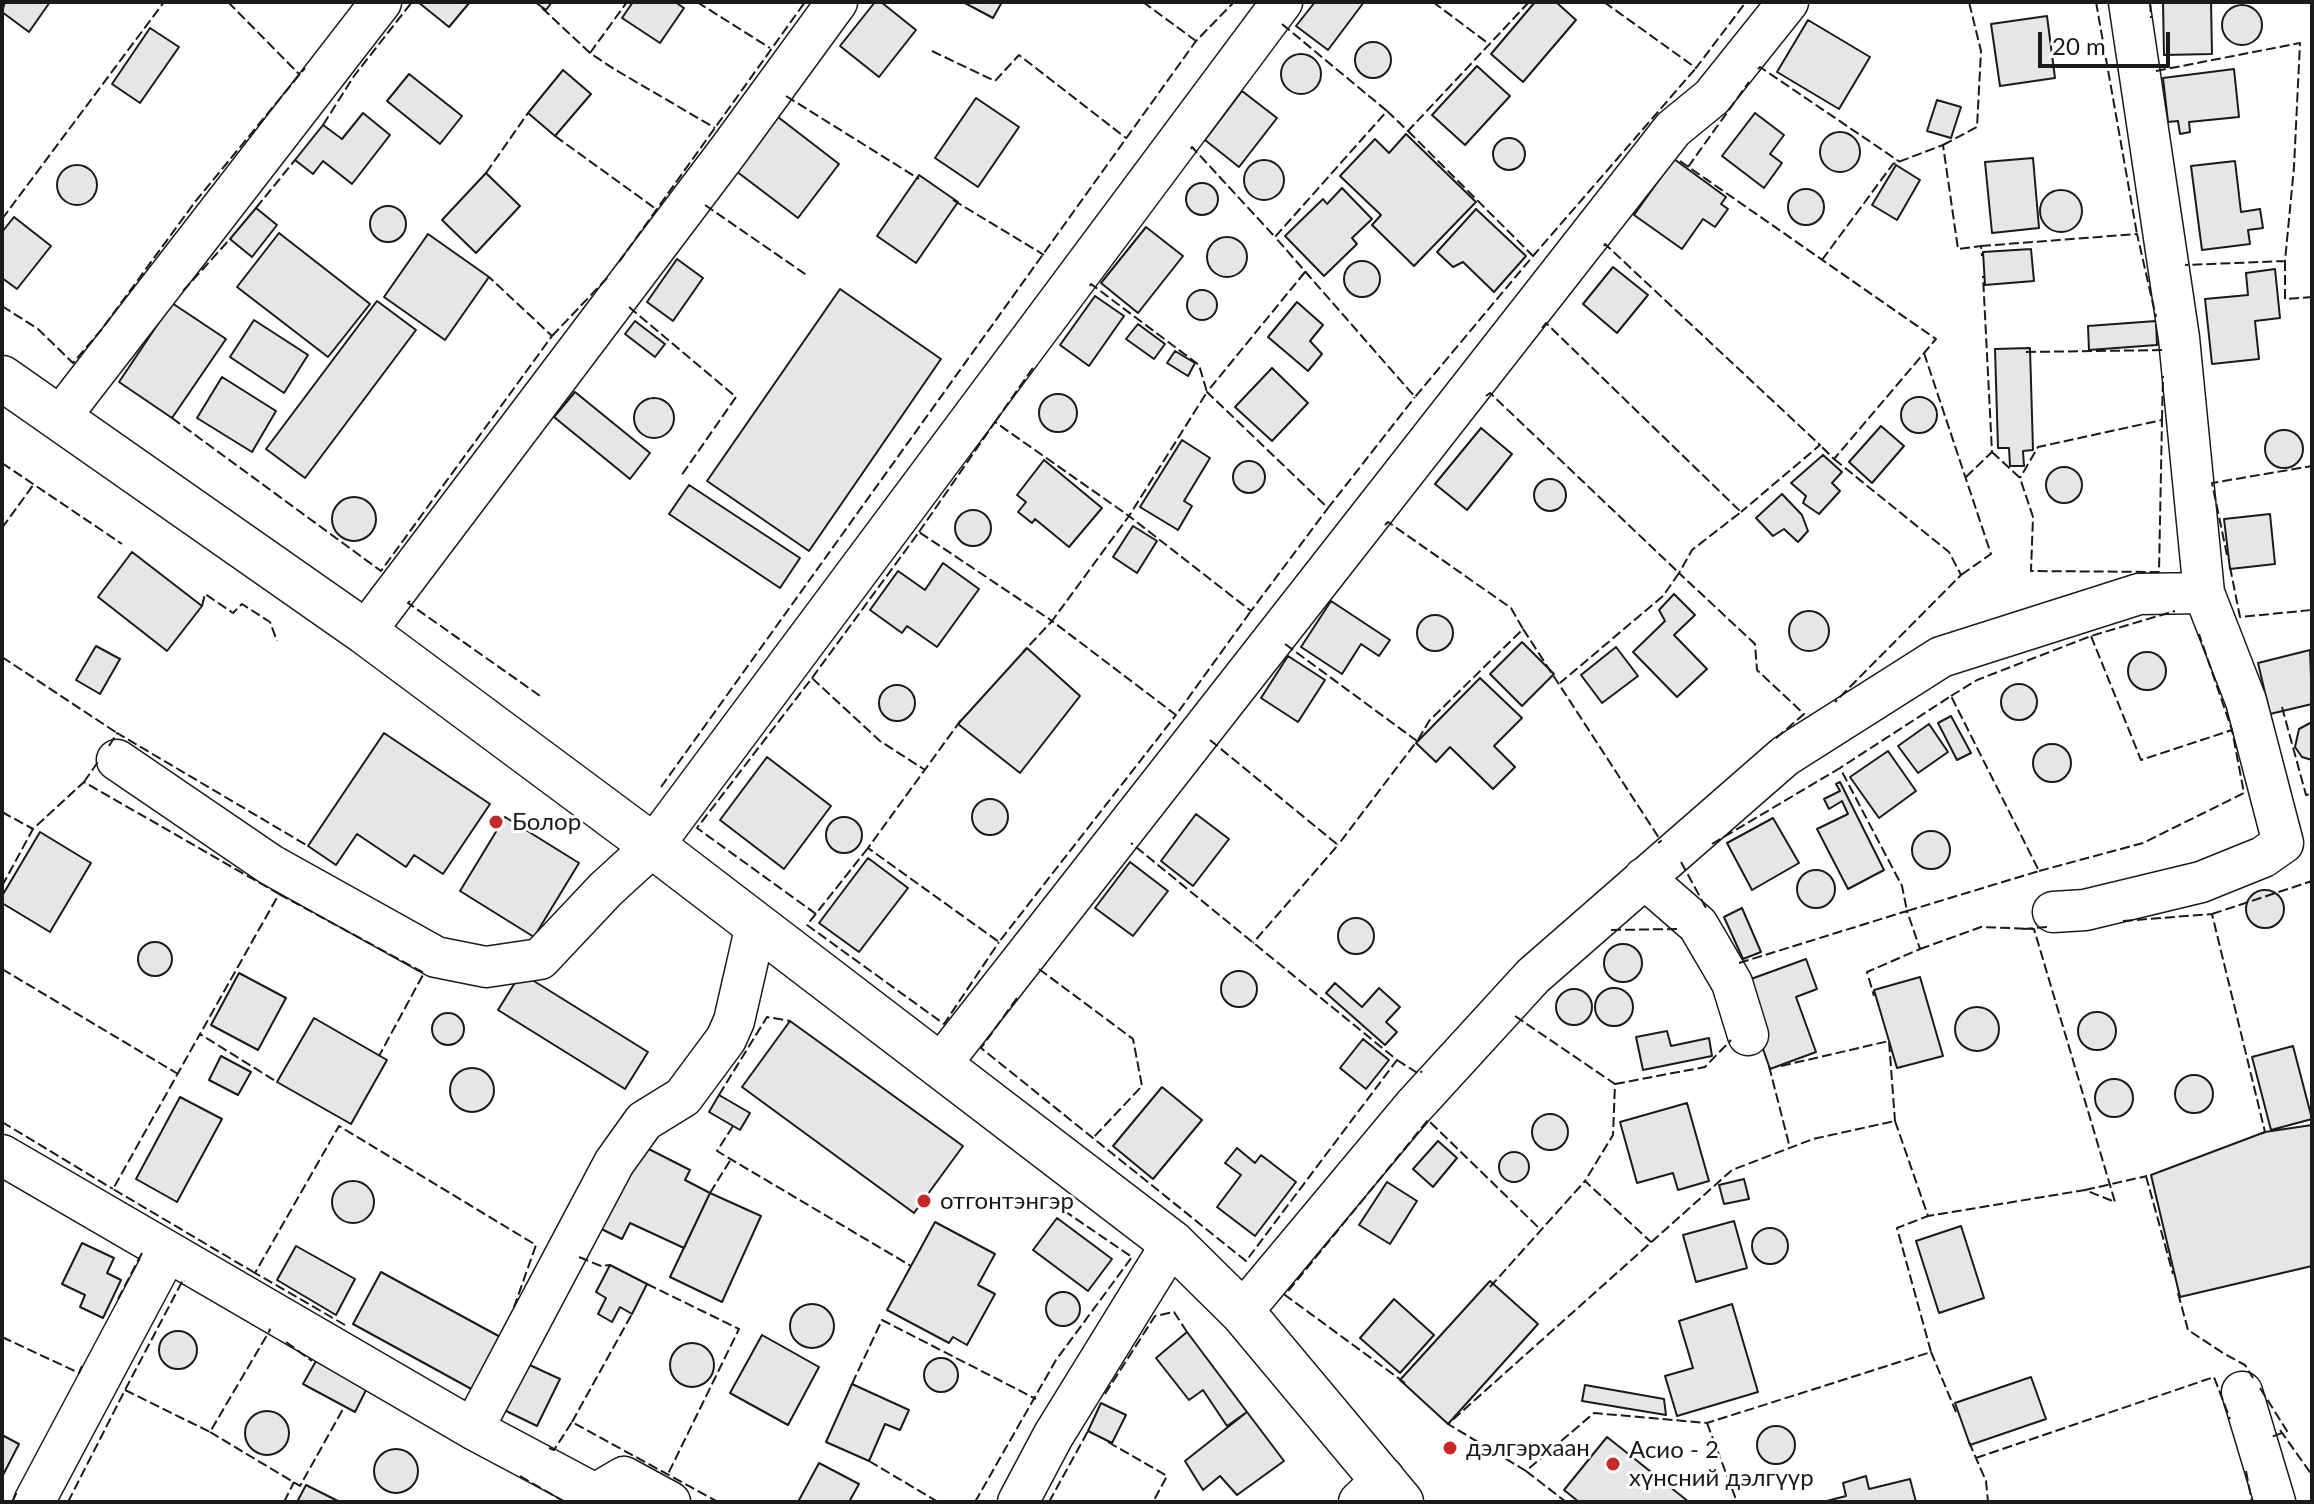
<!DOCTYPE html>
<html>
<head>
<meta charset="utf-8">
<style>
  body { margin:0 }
  #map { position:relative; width:2314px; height:1504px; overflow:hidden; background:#fff; font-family:Lato,sans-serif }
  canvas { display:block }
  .frame { position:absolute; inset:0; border:4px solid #1a1a1a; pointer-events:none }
  .scale { position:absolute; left:2038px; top:32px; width:132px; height:36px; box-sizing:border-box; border:4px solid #1a1a1a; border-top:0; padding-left:10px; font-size:24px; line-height:28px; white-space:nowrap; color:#1a1a1a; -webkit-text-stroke:6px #fff; paint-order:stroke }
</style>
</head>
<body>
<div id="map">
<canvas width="2314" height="1504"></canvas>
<div class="frame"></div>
<div class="scale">20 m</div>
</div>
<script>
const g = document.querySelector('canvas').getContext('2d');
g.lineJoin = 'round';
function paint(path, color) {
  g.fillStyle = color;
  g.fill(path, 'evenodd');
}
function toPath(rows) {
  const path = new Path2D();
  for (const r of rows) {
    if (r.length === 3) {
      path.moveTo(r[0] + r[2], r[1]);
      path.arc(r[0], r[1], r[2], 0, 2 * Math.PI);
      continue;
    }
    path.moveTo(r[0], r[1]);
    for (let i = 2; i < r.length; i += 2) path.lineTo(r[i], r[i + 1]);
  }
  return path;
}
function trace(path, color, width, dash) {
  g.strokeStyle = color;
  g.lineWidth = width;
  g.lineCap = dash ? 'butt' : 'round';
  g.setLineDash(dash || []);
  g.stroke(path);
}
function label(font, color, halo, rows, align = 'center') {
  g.font = font + ' Lato,sans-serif';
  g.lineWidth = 6;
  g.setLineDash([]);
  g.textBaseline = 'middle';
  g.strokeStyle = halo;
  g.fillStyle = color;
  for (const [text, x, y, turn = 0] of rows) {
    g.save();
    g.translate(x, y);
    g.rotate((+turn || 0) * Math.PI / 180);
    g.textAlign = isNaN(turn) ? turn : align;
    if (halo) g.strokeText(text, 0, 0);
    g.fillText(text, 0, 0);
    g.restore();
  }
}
const building = toPath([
  [5,2,50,2,29,32,2,12,5,2],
  [418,2,470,2,449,27,418,2],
  [535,2,552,2,546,10,535,2],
  [633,2,675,2,684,8,660,43,622,18,633,2],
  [875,2,881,2,916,30,879,77,840,46,875,2],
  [963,2,1002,2,993,18,963,2],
  [1315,2,1364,2,1328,50,1296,26,1315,2],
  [1535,2,1556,2,1576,20,1523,82,1491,54,1535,2],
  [2163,2,2211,2,2212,54,2164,55,2163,2],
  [2242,25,20],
  [2047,16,2055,78,2000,86,1991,24,2047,16],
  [1808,20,1870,57,1839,109,1777,72,1808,20],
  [150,28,179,47,140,103,112,84,150,28],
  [1373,60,18],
  [1301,74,20],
  [1477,66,1510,96,1465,145,1432,115,1477,66],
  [2234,69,2239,117,2189,122,2190,132,2180,134,2178,121,2168,122,2163,78,2234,69],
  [563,70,591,94,555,136,528,113,563,70],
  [409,74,462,116,440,144,387,101,409,74],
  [1242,91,1277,118,1239,167,1205,140,1242,91],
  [976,98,1019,127,978,187,935,158,976,98],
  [1937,100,1961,107,1951,138,1927,131,1937,100],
  [363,113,390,135,352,184,323,161,313,174,295,160,323,125,342,139,363,113],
  [1755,113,1784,135,1770,154,1782,163,1764,188,1722,156,1755,113],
  [778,117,839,164,798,218,736,171,778,117],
  [1840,152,20],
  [1406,134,1476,202,1414,266,1372,225,1381,215,1340,176,1375,139,1389,153,1406,134],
  [1509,154,16],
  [2033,158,2039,228,1992,233,1985,162,2033,158],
  [1674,159,1726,197,1721,204,1728,209,1715,227,1703,219,1682,249,1634,215,1674,159],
  [1264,180,20],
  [2235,161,2241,212,2260,209,2263,228,2248,230,2250,244,2202,250,2191,166,2235,161],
  [77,185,20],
  [1896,165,1920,180,1897,220,1872,205,1896,165],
  [486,173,520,206,476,253,442,220,486,173],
  [919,175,958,202,916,263,877,236,919,175],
  [1202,199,16],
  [1342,188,1372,219,1352,238,1357,244,1324,276,1285,236,1323,199,1327,204,1342,188],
  [1806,207,18],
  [2061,211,21],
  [388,224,18],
  [256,208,277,225,252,257,230,239,256,208],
  [1476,209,1526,256,1494,292,1463,262,1453,267,1437,252,1476,209],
  [14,217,51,246,17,289,2,278,2,232,14,217],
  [1146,227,1183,256,1138,313,1101,283,1146,227],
  [279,233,370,304,328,357,237,287,279,233],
  [428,234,489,277,445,340,384,297,428,234],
  [1227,257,20],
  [2031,249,2034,281,1985,285,1983,252,2031,249],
  [677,259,703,278,673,321,647,302,677,259],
  [1362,279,18],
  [1613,267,1648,295,1617,333,1583,304,1613,267],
  [2275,269,2280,318,2255,321,2259,359,2212,364,2205,299,2248,295,2246,273,2275,269],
  [840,289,941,359,809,551,707,481,840,289],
  [1202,305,15],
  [1095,296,1124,316,1089,366,1060,345,1095,296],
  [377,301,416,330,305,478,266,449,377,301],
  [1297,302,1323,325,1310,341,1322,354,1308,371,1268,337,1297,302],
  [172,303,226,339,172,418,119,382,172,303],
  [254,320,308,355,284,393,230,357,254,320],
  [635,321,665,344,655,357,625,334,635,321],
  [2156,321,2157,345,2089,350,2088,326,2156,321],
  [1138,324,1165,344,1154,359,1126,339,1138,324],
  [2030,348,2033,450,2023,451,2024,466,2010,466,2009,448,1998,448,1995,349,2030,348],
  [1175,351,1195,363,1188,376,1167,363,1175,351],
  [1272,368,1308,403,1272,441,1235,407,1272,368],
  [222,377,276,411,252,452,197,418,222,377],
  [575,392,650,453,630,479,554,417,575,392],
  [1058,413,19],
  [1919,415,18],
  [654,418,20],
  [1881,426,1904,446,1872,483,1849,462,1881,426],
  [1481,428,1512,454,1467,510,1435,484,1481,428],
  [2284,449,19],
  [1182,440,1210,458,1184,501,1192,506,1178,530,1140,507,1182,440],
  [1823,455,1842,472,1832,483,1840,491,1819,514,1803,503,1806,496,1791,483,1823,455],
  [1044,460,1102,508,1069,547,1035,519,1032,523,1018,512,1026,502,1017,495,1044,460],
  [1249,477,16],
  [2064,485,18],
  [1550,495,16],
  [689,485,800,558,780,588,669,514,689,485],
  [1782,494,1802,515,1808,531,1798,542,1784,529,1773,536,1756,518,1782,494],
  [354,519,22],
  [973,528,18],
  [2270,514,2275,564,2230,569,2224,519,2270,514],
  [1133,526,1157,541,1137,573,1113,557,1133,526],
  [132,552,202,606,167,651,98,597,132,552],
  [943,563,979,589,937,647,907,626,902,633,870,610,898,571,925,590,943,563],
  [1674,594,1695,615,1674,635,1707,669,1677,697,1633,652,1665,621,1659,610,1674,594],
  [1331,601,1390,640,1379,656,1361,644,1342,674,1301,647,1331,601],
  [1809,631,20],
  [1435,633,18],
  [1522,642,1554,674,1522,706,1490,674,1522,642],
  [96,646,120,659,100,694,76,680,96,646],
  [1616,647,1638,676,1602,703,1581,675,1616,647],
  [1027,648,1080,696,1020,773,958,724,1027,648],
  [2310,650,2312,704,2270,714,2258,663,2310,650],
  [2147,671,19],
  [1288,656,1325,680,1298,722,1261,698,1288,656],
  [1480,678,1522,718,1494,746,1515,767,1493,789,1450,747,1436,762,1416,743,1480,678],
  [2019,702,18],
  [897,703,18],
  [1951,716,1971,753,1957,760,1938,723,1951,716],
  [2310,723,2312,723,2312,760,2302,757,2295,747,2299,729,2310,723],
  [1929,724,1948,752,1918,773,1898,746,1929,724],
  [384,733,490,804,443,874,414,855,406,867,357,834,336,865,308,846,384,733],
  [2052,763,19],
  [1888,751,1916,791,1879,818,1850,777,1888,751],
  [767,757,831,806,784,869,720,820,767,757],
  [1840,782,1884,870,1848,889,1817,829,1848,814,1842,801,1829,809,1824,799,1840,791,1836,784,1840,782],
  [990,817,18],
  [1196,814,1229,839,1193,886,1161,861,1196,814],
  [505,817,579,863,534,937,460,891,505,817],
  [844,835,18],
  [1773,818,1799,863,1752,890,1727,843,1773,818],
  [1931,850,19],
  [40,832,91,863,50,932,2,903,2,896,40,832],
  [868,858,908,888,859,952,819,923,868,858],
  [1130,862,1168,891,1133,936,1095,908,1130,862],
  [1816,889,19],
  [2265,909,19],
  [1742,908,1761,952,1743,959,1724,917,1742,908],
  [1356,936,18],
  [155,959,17],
  [1623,963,19],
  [1806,959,1817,989,1796,997,1816,1052,1770,1069,1740,983,1806,959],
  [1239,989,18],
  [239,973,286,998,258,1050,211,1025,239,973],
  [521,973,648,1052,625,1089,498,1010,521,973],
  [1920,977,1943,1056,1897,1068,1874,990,1920,977],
  [1335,983,1362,1007,1379,988,1400,1007,1386,1022,1397,1032,1385,1045,1326,993,1335,983],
  [1614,1007,19],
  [1574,1007,18],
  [1977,1029,22],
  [2097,1031,19],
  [448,1029,16],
  [314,1018,387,1060,351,1124,277,1082,314,1018],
  [790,1021,963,1146,914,1213,742,1087,790,1021],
  [1667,1031,1671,1046,1709,1038,1712,1056,1643,1070,1636,1037,1667,1031],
  [1363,1039,1389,1060,1366,1089,1340,1068,1363,1039],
  [2293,1046,2312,1119,2271,1130,2252,1057,2293,1046],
  [221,1056,251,1072,238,1095,209,1080,221,1056],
  [472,1090,22],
  [2194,1094,19],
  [2114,1098,19],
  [1162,1087,1202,1120,1153,1179,1113,1146,1162,1087],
  [719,1095,750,1113,740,1130,709,1112,719,1095],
  [180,1097,222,1119,177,1202,136,1179,180,1097],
  [1687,1103,1709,1181,1678,1190,1673,1173,1637,1183,1620,1122,1687,1103],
  [1550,1132,18],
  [2312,1125,2312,1266,2180,1297,2151,1175,2265,1132,2312,1125],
  [633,1141,690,1170,685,1180,710,1193,684,1248,630,1223,622,1239,591,1224,633,1141],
  [1438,1141,1457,1158,1433,1187,1413,1169,1438,1141],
  [1237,1148,1255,1163,1261,1155,1296,1182,1255,1236,1217,1207,1241,1175,1225,1163,1237,1148],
  [1514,1167,15],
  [1744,1179,1749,1199,1724,1204,1719,1185,1744,1179],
  [353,1202,21],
  [1387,1182,1417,1201,1390,1244,1359,1225,1387,1182],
  [710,1193,761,1216,722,1302,670,1277,710,1193],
  [1057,1218,1112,1259,1088,1291,1033,1250,1057,1218],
  [1734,1221,1747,1268,1696,1282,1683,1235,1734,1221],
  [935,1222,995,1254,978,1285,995,1294,967,1345,953,1337,949,1343,887,1310,935,1222],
  [1961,1226,1984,1298,1939,1313,1916,1241,1961,1226],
  [1770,1246,18],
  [82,1243,114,1258,107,1273,121,1280,103,1318,80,1307,85,1295,62,1284,82,1243],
  [296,1246,355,1279,336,1315,277,1280,296,1246],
  [610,1265,647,1284,632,1314,620,1307,612,1322,598,1314,606,1298,596,1292,610,1265],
  [381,1272,504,1339,475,1391,353,1324,381,1272],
  [1490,1281,1538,1324,1448,1424,1400,1380,1490,1281],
  [1063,1309,17],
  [1394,1299,1434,1335,1400,1373,1360,1338,1394,1299],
  [812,1326,22],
  [1732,1304,1758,1392,1677,1416,1665,1376,1693,1368,1679,1321,1732,1304],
  [178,1350,19],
  [1187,1332,1247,1412,1227,1426,1203,1390,1189,1400,1156,1358,1187,1332],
  [762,1335,819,1367,788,1425,730,1393,762,1335],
  [692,1365,22],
  [941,1375,17],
  [316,1361,367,1388,355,1412,303,1384,316,1361],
  [521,1361,560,1379,537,1426,500,1408,521,1361],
  [2031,1377,2046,1419,1970,1445,1955,1403,2031,1377],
  [852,1384,909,1410,900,1430,885,1424,869,1461,826,1442,852,1384],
  [1585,1385,1664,1399,1666,1415,1582,1401,1585,1385],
  [1101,1403,1126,1415,1112,1443,1088,1431,1101,1403],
  [267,1433,22],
  [1247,1412,1284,1461,1237,1495,1220,1476,1203,1490,1185,1461,1247,1412],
  [1776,1445,19],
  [2,1435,19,1444,2,1477,2,1435],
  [1607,1437,1689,1502,1579,1502,1564,1490,1607,1437],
  [396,1471,22],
  [819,1463,859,1484,849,1502,798,1502,819,1463],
  [1866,1476,1869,1489,1910,1479,1916,1502,1823,1502,1846,1496,1843,1483,1866,1476],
  [306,1485,340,1502,297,1502,306,1485]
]);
const minor = toPath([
  [60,417,381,2],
  [365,632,729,150,837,2],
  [117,760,271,865,436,957,486,967,540,959,606,889,653,846,1282,2],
  [1644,878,1698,925,1732,983,1748,1035],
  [2053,912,2085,910,2201,882,2263,857,2283,843,2246,701,2204,593,2179,338,2129,2],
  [940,1065,1673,129,1712,97,1788,2],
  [2,1155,473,1429,595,1494],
  [1242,1312,1414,1106,1533,976,1785,756,1941,657,2139,594,2204,593],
  [2242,1392,2275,1502],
  [473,1429,614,1163,644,1121,683,1097,726,1039,734,1021,756,925],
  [34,1502,167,1252],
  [590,1502,595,1494,624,1477,670,1502],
  [1018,1502,1053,1436,1172,1243],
  [1359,1502,1384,1478]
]);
const tertiary = toPath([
  [2,378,365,632,653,846,1172,1243,1242,1312,1401,1502]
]);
const fence = toPath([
  [228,2,300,75],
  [697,2,770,48],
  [1143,2,1196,41],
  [1433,2,1489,44],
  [1529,2,1408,131,1387,111,1275,237,1415,397,1533,256,1696,68],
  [1604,2,1696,68,1746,2],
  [2096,2,2137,234],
  [2150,2,2151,18],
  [542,8,590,53,614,69,715,128],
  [1282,24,1387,111],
  [932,51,995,81,1019,55,1126,138],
  [590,53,627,2],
  [1758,69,1760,67,1900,162],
  [2156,71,2300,43,2294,167,2285,261,2185,265],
  [786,96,919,179],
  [323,125,354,76,412,2],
  [1408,131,1533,256],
  [555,136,656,209],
  [1943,145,1977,127,1981,51,1969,2],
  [1191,149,1192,147,1275,237],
  [1680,161,1936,339,1834,459,1820,445],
  [1688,167,1749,82],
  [486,173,528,113],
  [953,200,1044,255],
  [705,205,808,276],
  [256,208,295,160],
  [2,219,164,2],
  [1604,246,1605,244,1820,445,1741,512],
  [1981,246,2137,234,2156,317],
  [1822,260,1893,164,1943,145,1958,249,1981,246,1982,256],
  [2285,261,2285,299,2312,297],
  [619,262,805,2],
  [1305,272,1207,392,1328,508,1415,397],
  [1090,286,1091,284,1199,365,1207,392,1129,516,1251,611,1328,508],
  [183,291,230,239],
  [2,306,38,329,73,363,102,329,195,202,305,68],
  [629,307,736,397,681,476],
  [1542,328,1546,323,1741,512,1692,550,1679,573,1755,644,1757,670,1804,714,1774,740],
  [552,336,610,275],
  [2026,352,2164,350],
  [1924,353,1991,554,1961,575],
  [1486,396,1490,393,1679,573,1663,596,1560,683],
  [172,418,381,571,552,336,489,277],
  [2162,420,2163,376],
  [995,422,1035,365],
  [1992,452,2020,478,2033,517,2031,571,2159,572,2162,420,2038,447,2020,478],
  [1834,459,1949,552,1961,575,1835,702],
  [2,463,122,544],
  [1966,477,1992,452,1983,276],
  [1385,525,1388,522,1511,608,1523,629,1429,721,1418,740],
  [2,528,34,484],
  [919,532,995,422,1129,516,1052,621,1176,715,1251,611],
  [2227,555,2212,483,2312,466],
  [2230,567,2240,617,2312,610],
  [410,601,408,603,543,698],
  [202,606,205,594,233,613,242,604,270,622,277,641],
  [1523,629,1661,841,1658,843],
  [2091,636,2141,760,2232,730],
  [1285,644,1417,741,1338,845],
  [2,657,117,733],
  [812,678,919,532,1052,621,1023,652],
  [1951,696,1977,680,2091,636,2175,611],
  [2282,707,2306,795,2312,794],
  [961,720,868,848,999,942,1176,715],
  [1210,740,1338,845,1253,943],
  [109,746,117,733,308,846],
  [84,782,100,759],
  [661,787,1196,41,1234,2],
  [2,812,33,829],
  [1712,844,1840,768,1902,886,1907,911,2039,871,1951,696,1840,768],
  [868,848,807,925,944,1024,999,942],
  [1681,862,1706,908],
  [2039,871,2143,843,2244,793,2232,730,2199,634],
  [2,886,33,829,84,782,279,894,200,1034],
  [279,894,424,973,379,1056],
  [816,914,697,828,812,678,880,741,925,770],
  [2212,914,2312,881],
  [2123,921,2212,914,2265,1132,2260,1134],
  [2023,929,2047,927],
  [1611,930,1678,929],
  [1920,949,1981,927,2034,929,2115,1202,2085,1190,1928,1216],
  [1739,963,1907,911,1920,949,1867,972,1874,996],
  [2,969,178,1074],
  [1039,969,1133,1039,1142,1086,1093,1138],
  [1017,998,981,1048,1246,1261,1397,1060,1131,843],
  [1515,1016,1615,1084,1613,1135,1585,1181],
  [1397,1060,1419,1074,1422,1071],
  [1769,1066,1790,1148],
  [1781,1066,1889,1041,1895,1121],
  [1615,1084,1705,1067,1731,1040],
  [719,1095,767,1017,790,1021],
  [1895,1121,1928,1216,1897,1228,1931,1352,1707,1423,1594,1413,1526,1471,1448,1424,1732,1170,1813,1139,1895,1121],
  [2,1122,113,1189],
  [733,1126,717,1151,911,1266],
  [2146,1176,2173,1274],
  [2085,1190,2147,1176],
  [710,1193,731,1159],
  [579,1257,601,1266,610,1265],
  [255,1273,113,1189,200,1034,277,1082],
  [647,1284,739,1329,668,1474],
  [1490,1287,1585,1181,1651,1242],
  [2178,1293,2188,1330,2223,1353,2245,1365,2253,1378],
  [118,1299,142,1253],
  [345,1325,255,1273,339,1126,536,1245,513,1310],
  [2,1337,79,1373,82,1366],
  [286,1342,312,1361],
  [1931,1352,1956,1412],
  [1405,1383,1285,1295,1428,1120,1541,1230],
  [852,1384,882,1320,1036,1399],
  [2260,1388,2287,1431,2271,1437],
  [125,1390,210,1432,270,1330,269,1329],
  [1105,1394,1155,1316,1174,1312,1187,1332],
  [572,1422,632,1314],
  [1707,1423,1737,1502],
  [2280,1430,2312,1475],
  [210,1432,300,1486,343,1409],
  [1108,1442,1167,1476,1153,1502],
  [1969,1442,1986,1481,1988,1502],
  [549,1448,554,1450,572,1422,718,1502],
  [1976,1458,2214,1377,2230,1419],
  [869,1461,938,1502],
  [1526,1471,1566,1502],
  [2246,1471,2252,1502],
  [520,1476,565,1502],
  [12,1502,18,1490],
  [68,1502,125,1390,183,1280,185,1281],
  [284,1502,294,1482],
  [975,1502,1056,1360,1132,1257,1060,1208],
  [1049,1502,1088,1431,1090,1432]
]);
const markers = [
  [496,822,8,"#c62828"],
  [924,1201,8,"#c62828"],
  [1450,1448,8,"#c62828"],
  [1613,1464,8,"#c62828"]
];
const poiNames = [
  ["Болор",512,822],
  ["отгонтэнгэр",940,1201],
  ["дэлгэрхаан",1466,1448],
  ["Асио - 2",1629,1450],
  ["хүнсний дэлгүүр",1629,1478]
];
paint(building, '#e6e6e6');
trace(building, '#1a1a1a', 2);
trace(minor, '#1a1a1a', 43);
trace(tertiary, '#1a1a1a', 47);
trace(minor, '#fff', 40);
trace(tertiary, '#fff', 44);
trace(fence, '#1a1a1a', 2, [10, 4]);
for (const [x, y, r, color] of markers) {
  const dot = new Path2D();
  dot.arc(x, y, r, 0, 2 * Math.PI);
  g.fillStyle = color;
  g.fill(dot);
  trace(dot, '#fff', 3);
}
label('24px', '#1a1a1a', '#fff', poiNames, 'left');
</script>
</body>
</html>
